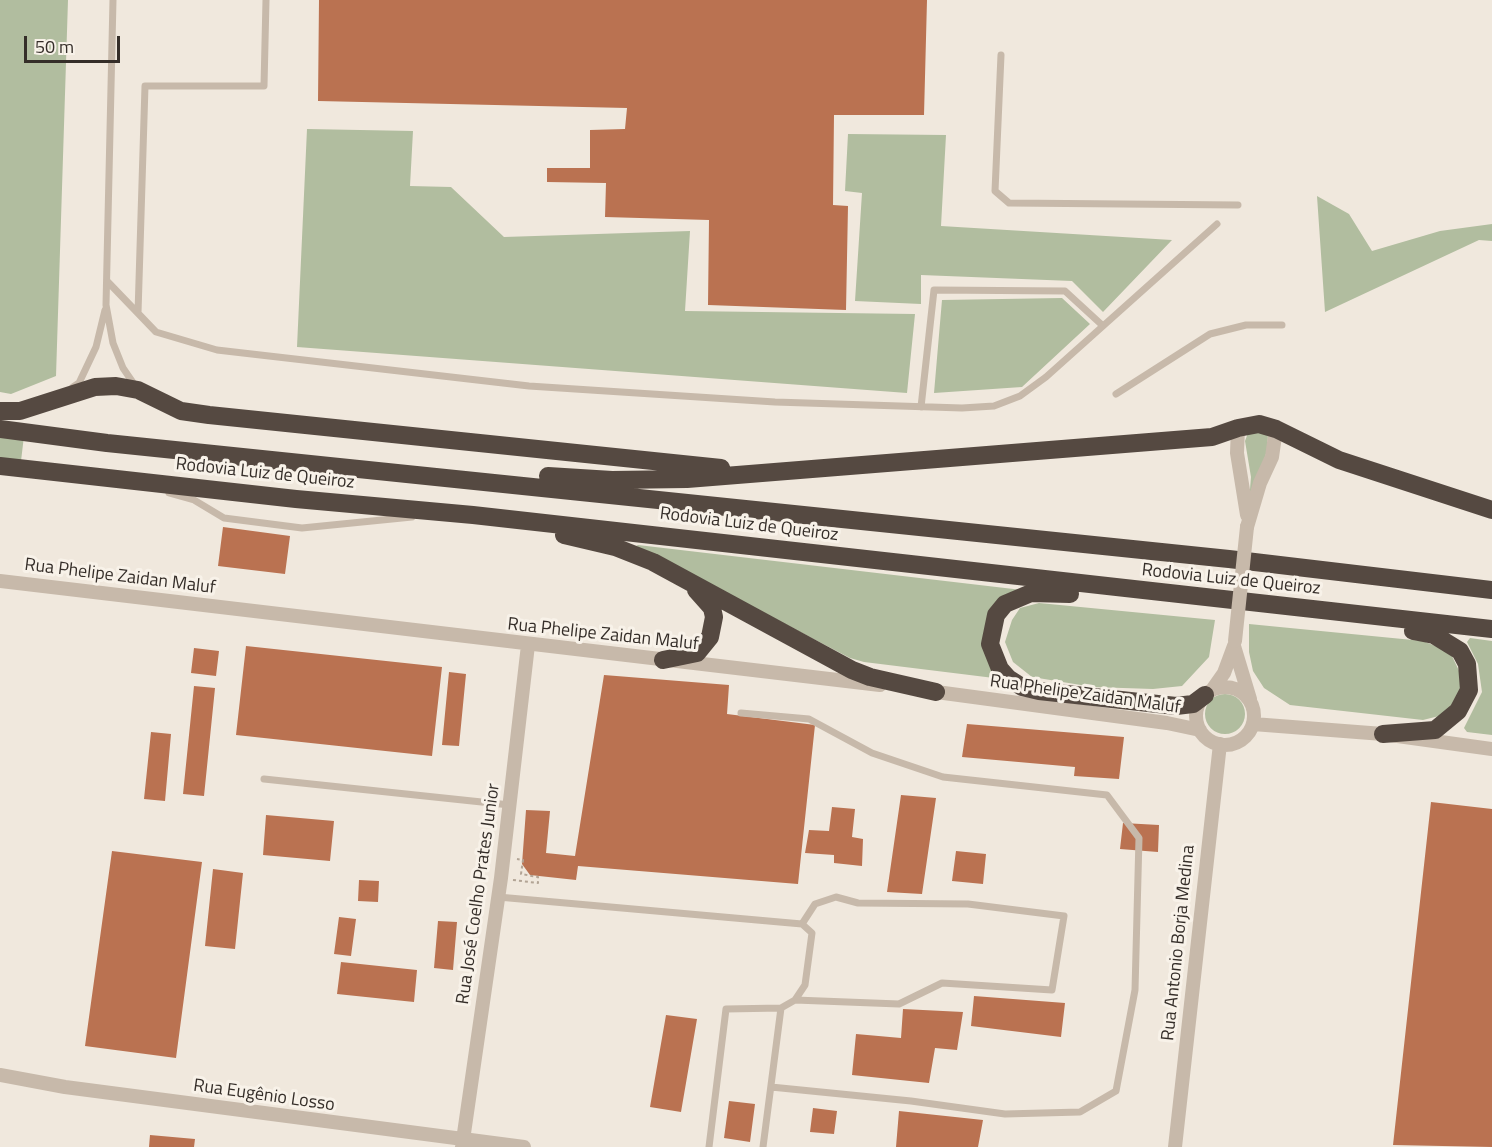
<!DOCTYPE html>
<html>
<head>
<meta charset="utf-8">
<style>
  body { margin:0 }
  #map { position:relative; width:1492px; height:1147px; overflow:hidden; background:#f0e8dd; font-family:"Titillium Web",sans-serif }
  canvas { display:block }
  .scale { position:absolute; left:24px; top:36px; width:96px; height:27px; box-sizing:border-box; border:3px solid #352e29; border-top:0; padding-left:8px; font-size:18px; line-height:21px; white-space:nowrap; color:#352e29; -webkit-text-stroke:4px #f8f2e9; paint-order:stroke }
</style>
</head>
<body>
<div id="map">
<canvas width="1492" height="1147"></canvas>
<div class="scale">50 m</div>
</div>
<script>
const g = document.querySelector('canvas').getContext('2d');
g.lineJoin = 'round';
function paint(path, color) {
  g.fillStyle = color;
  g.fill(path, 'evenodd');
}
function toPath(rows) {
  const path = new Path2D();
  for (const r of rows) {
    if (r.length === 3) {
      path.moveTo(r[0] + r[2], r[1]);
      path.arc(r[0], r[1], r[2], 0, 2 * Math.PI);
      continue;
    }
    path.moveTo(r[0], r[1]);
    for (let i = 2; i < r.length; i += 2) path.lineTo(r[i], r[i + 1]);
  }
  return path;
}
function trace(path, color, width, dash) {
  g.strokeStyle = color;
  g.lineWidth = width;
  g.lineCap = dash ? 'butt' : 'round';
  g.setLineDash(dash || []);
  g.stroke(path);
}
function label(font, color, halo, rows, align = 'center') {
  g.font = font + ' "Titillium Web",sans-serif';
  g.lineWidth = 6;
  g.setLineDash([]);
  g.textBaseline = 'middle';
  g.strokeStyle = halo;
  g.fillStyle = color;
  for (const [text, x, y, turn = 0] of rows) {
    g.save();
    g.translate(x, y);
    g.rotate((+turn || 0) * Math.PI / 180);
    g.textAlign = isNaN(turn) ? turn : align;
    if (halo) g.strokeText(text, 0, 0);
    g.fillText(text, 0, 0);
    g.restore();
  }
}
const green = toPath([
  [0,0,68,0,56,376,11,394,0,392],
  [307,129,413,131,410,186,451,187,504,237,690,231,685,311,915,314,907,393,297,347],
  [848,134,946,135,941,226,1172,240,1103,312,1072,281,921,275,921,304,855,301,862,193,845,191],
  [1317,196,1349,214,1372,251,1440,231,1492,224,1492,241,1479,240,1325,312],
  [1062,298,1090,324,1022,387,934,393,942,300],
  [1255,430,1268,435,1267,451,1249,502,1251,477,1245,441,1248,433],
  [0,434,24,436,21,461,0,459],
  [638,545,1022,590,993,615,1002,679,864,662,850,658,636,546],
  [1039,603,1215,620,1209,657,1182,686,1153,689,1093,687,1032,677,1013,662,1005,642,1012,620,1020,608],
  [1249,624,1423,641,1450,652,1463,679,1457,702,1443,715,1423,720,1290,705,1264,688,1253,671,1249,652],
  [1470,638,1492,641,1492,735,1467,732,1464,728,1482,692,1478,664,1467,642],
  [1225,714,20]
]);
const building = toPath([
  [319,0,927,0,924,115,834,115,833,205,848,206,846,310,708,305,709,220,605,217,606,183,547,182,547,168,590,168,590,130,625,129,627,108,318,101],
  [223,527,290,536,285,574,218,566],
  [246,646,442,667,432,756,236,735],
  [194,648,219,651,216,676,191,673],
  [449,672,466,674,459,746,442,745],
  [604,675,729,685,727,714,815,725,798,884,578,866,576,880,530,875,522,864,526,810,550,811,546,853,575,856],
  [194,686,215,688,204,796,183,794],
  [967,724,1124,737,1119,779,1074,776,1075,767,962,757],
  [151,732,171,734,165,801,144,799],
  [901,795,936,798,922,894,887,892],
  [1431,802,1492,809,1492,1147,1393,1145],
  [832,807,855,809,852,837,863,839,862,866,834,863,834,855,805,853,809,830,829,831],
  [266,815,334,821,330,861,263,855],
  [1123,823,1159,825,1158,852,1120,849],
  [112,851,202,862,176,1058,85,1046],
  [956,851,986,854,983,884,952,881],
  [213,869,243,873,235,949,205,946],
  [359,880,379,881,378,902,358,901],
  [339,917,356,919,351,956,334,954],
  [438,921,457,922,453,970,434,968],
  [341,962,417,970,414,1002,337,994],
  [974,996,1065,1003,1061,1037,971,1026],
  [903,1009,963,1012,957,1050,935,1048,929,1083,852,1075,856,1034,901,1038],
  [666,1015,697,1019,681,1112,650,1107],
  [729,1101,755,1104,750,1142,724,1138],
  [813,1108,837,1111,834,1134,810,1132],
  [899,1111,983,1120,978,1147,896,1147],
  [150,1135,195,1139,194,1147,149,1147]
]);
const path = toPath([
  [513,880,538,883,538,877,521,874,523,860,517,859]
]);
const service = toPath([
  [113,0,106,305,113,343,123,368,136,387],
  [1001,55,995,191,1009,203,1238,205],
  [107,281,156,332,217,350,529,386,775,402,962,408,994,406,1020,396,1046,377,1217,224],
  [138,313,145,86,264,86,266,0],
  [73,387,79,383,96,347,105,310],
  [1116,394,1210,334,1246,325,1282,325],
  [921,407,934,290,1065,291,1102,325],
  [169,493,194,500,224,518,302,528,412,517],
  [741,713,809,719,872,753,943,777,1107,795,1139,838,1135,990,1116,1091,1080,1112,1005,1114,911,1101,771,1087],
  [264,779,510,805],
  [498,897,802,924,812,933,805,985,795,1000],
  [781,1008,795,1000,899,1004,942,983,1052,990,1064,916,968,904,858,903,836,897,815,904,802,924],
  [709,1147,726,1009,781,1008,763,1147]
]);
const minor = toPath([
  [1238,428,1237,453,1247,515],
  [1247,527,1260,483,1272,457,1276,429],
  [0,581,880,685],
  [1234,646,1250,699],
  [1225,716,29],
  [1212,690,1224,673,1234,646],
  [929,691,1167,723,1200,730],
  [1253,724,1383,734,1492,749],
  [0,1075,65,1087,524,1147],
  [462,1147,501,878,528,645],
  [1175,1147,1220,744]
]);
const motorway = toPath([
  [0,411,20,411,95,387,116,386,138,390,181,411,209,415,721,468],
  [0,429,107,443,1229,559,1492,590],
  [0,466,296,499,473,515,1492,629],
  [548,476,612,480,687,479,1212,437,1238,428,1259,424,1276,429,1339,460,1492,510],
  [564,535,615,547,653,562,852,670,870,677,936,692],
  [1070,594,1031,593,1005,604,996,615,990,644,1000,669,1008,678,1022,687,1039,691,1176,706,1193,704,1205,695],
  [663,660,697,653,710,637,714,617,712,608,696,590],
  [1383,734,1435,730,1458,711,1469,690,1467,664,1460,651,1434,635,1413,631]
]);
const minorBridge = toPath([
  [1235,641,1247,527]
]);
const streetNames = [
  ["Rodovia Luiz de Queiroz",265,474,6],
  ["Rodovia Luiz de Queiroz",749,525,7],
  ["Rua Phelipe Zaidan Maluf",120,577,7],
  ["Rodovia Luiz de Queiroz",1231,580,6],
  ["Rua Phelipe Zaidan Maluf",603,635,6],
  ["Rua Phelipe Zaidan Maluf",1085,695,8],
  ["Rua José Coelho Prates Junior",479,894,-82],
  ["Rua Antonio Borja Medina",1179,943,-84],
  ["Rua Eugênio Losso",264,1096,8]
];
paint(green, '#b1bd9f');
paint(building, '#ba7251');
trace(path, '#b2a495', 2, [3, 3]);
trace(service, '#c7b9aa', 7);
trace(minor, '#c7b9aa', 14);
trace(motorway, '#554941', 18);
trace(minorBridge, '#c7b9aa', 14);
label('18px', '#352e29', '#f8f2e9', streetNames);
</script>
</body>
</html>
